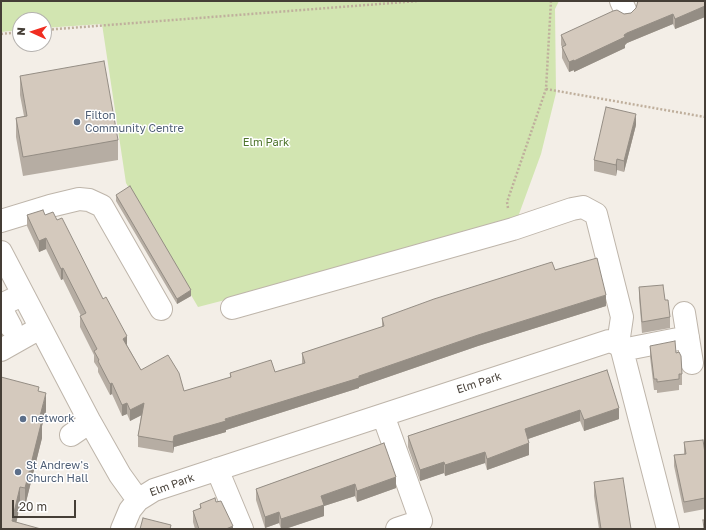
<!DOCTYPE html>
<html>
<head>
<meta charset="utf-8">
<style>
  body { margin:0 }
  #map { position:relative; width:706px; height:530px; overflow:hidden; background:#f3eee7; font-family:"Golos Text",sans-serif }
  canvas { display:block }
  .frame { position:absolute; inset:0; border:2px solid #453e36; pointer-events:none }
  .north { position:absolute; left:12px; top:12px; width:40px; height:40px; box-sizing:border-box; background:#fff; border:1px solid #b5b2af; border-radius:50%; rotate:273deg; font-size:11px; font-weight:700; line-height:16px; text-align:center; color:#453e36 }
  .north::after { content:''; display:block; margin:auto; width:14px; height:18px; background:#f02d21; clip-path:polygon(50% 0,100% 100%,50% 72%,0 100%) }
  .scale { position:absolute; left:12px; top:500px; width:64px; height:18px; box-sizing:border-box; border:2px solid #453e36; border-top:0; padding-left:5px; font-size:12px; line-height:14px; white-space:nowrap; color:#453e36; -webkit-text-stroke:3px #fff; paint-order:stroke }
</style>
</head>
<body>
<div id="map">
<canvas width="706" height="530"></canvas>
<div class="frame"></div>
<div class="north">N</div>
<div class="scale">20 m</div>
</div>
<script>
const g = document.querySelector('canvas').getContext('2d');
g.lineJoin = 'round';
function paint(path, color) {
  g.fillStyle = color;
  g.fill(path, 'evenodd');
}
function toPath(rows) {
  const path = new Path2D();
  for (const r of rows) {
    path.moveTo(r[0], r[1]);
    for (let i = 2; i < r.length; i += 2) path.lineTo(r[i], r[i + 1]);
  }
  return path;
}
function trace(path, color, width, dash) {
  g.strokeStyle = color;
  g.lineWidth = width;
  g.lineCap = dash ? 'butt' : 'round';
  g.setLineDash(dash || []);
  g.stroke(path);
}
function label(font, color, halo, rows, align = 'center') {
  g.font = font + ' "Golos Text",sans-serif';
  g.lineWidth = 3;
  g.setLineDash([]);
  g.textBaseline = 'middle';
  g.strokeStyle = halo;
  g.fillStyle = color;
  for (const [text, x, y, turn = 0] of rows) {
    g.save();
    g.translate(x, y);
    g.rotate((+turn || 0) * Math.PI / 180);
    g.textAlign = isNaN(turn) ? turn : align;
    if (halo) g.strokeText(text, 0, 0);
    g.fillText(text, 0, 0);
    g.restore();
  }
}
const green = toPath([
  [1,1,559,1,555,9,556,93,541,154,515,225,198,307,126,183,102,24,44,28,44,20,20,20,20,30,1,32]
]);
const path = toPath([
  [44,30,418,1],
  [1,34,20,32],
  [546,89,705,117],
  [508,208,507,202,546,89,551,1]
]);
const minor = toPath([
  [621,1,626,12],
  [1,221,50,206,79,199,89,200,102,206,161,309],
  [1,252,90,422,120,475,138,500],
  [1,305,22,295],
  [1,308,11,327],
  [232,308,513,229,572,209,583,207,596,214,622,317,618,344],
  [684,313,692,363],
  [1,350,40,328],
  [622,350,688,337],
  [383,415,421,521,397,529],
  [71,435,90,422],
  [217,469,242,529],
  [122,529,130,510,138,500,154,490,609,341,618,344,622,350,668,529]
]);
const wall = toPath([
  [705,1,705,17,675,29,673,24,627,43,625,45,625,48,574,72,574,70,569,72,562,58,562,47,561,45,561,35,624,14],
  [20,76,118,140,118,160,23,176,16,137,16,118,24,116,20,95],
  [636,125,624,172,617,170,616,176,594,171,594,160],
  [116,195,191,296,177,304,116,201],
  [27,215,45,215,57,220,141,370,184,391,230,378,230,373,275,372,302,364,302,353,382,327,382,318,555,270,606,306,478,346,359,387,359,388,226,430,226,432,174,447,173,453,138,447,138,436,141,415,130,421,127,414,122,416,112,394,110,395,98,372,98,368,94,362,94,355,80,327,80,316,81,316,63,279,61,280,46,249,39,252,27,226],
  [639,287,665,300,670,317,670,328,642,333,639,298],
  [650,346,676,353,682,374,682,385,679,385,679,390,657,393,657,390,654,390,650,357],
  [607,370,619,419,584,431,580,421,528,439,529,455,487,470,485,463,445,476,444,473,420,481,408,447,408,436],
  [39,391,46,411,42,426,42,438,25,506,20,505,16,522,1,529],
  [684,442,705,453,705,509,684,513,674,466,674,455,684,454],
  [384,443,396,488,357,502,355,496,324,506,324,516,285,529,281,529,279,523,265,528,256,500,256,489],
  [594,482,631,529,599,529,594,496],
  [216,502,233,529,195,529,193,522,193,511,200,509,200,504]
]);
const shadedWall = toPath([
  [705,6,705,17,675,29,675,19],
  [673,14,673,24,627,43,625,45,625,48,574,72,574,61,624,35,627,33],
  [574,60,574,70,569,72,569,62],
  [636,114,636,125,624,172,624,161],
  [617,159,617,170,616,176,616,165],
  [46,238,46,249,39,252,39,241],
  [63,268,63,279,61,280,61,269],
  [191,290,191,296,177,304,177,299],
  [606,295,606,306,478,346,359,387,359,388,226,430,226,432,174,447,173,453,173,442,174,436,359,376,478,335],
  [127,336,127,347,123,339],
  [112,383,112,394,110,395,110,384],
  [46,393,46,411,42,426,42,438,25,506,25,488,39,420],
  [127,403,127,414,122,416,122,405],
  [144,403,144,414,130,421,130,410],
  [619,408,619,419,584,431,584,420],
  [580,410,580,421,525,440,525,429],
  [529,443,529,455,487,470,487,459],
  [485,452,485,463,445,476,445,465],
  [444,462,444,473,420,481,420,470],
  [396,477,396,488,357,502,357,491],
  [355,484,355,496,324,506,324,516,285,529,281,529,281,519,321,496],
  [20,487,20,505,15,529,12,521],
  [279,512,279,523,265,528,265,517],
  [233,526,233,529,226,529]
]);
const building = toPath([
  [638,1,705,1,705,6,675,19,673,14,627,33,624,35,625,37,574,61,574,60,569,62,562,47,566,45,561,35,613,11,617,10,624,14,631,13,636,8,638,1],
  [104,61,118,140,23,157,16,118,27,116,20,76,104,61],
  [606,107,636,114,624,161,617,159,616,165,594,160,606,107],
  [130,186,191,290,177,299,116,195,130,186],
  [43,210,45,215,53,212,57,220,62,218,103,299,106,297,127,336,123,339,141,370,168,355,179,373,184,391,231,377,230,373,271,360,275,372,305,363,302,353,384,326,382,318,434,299,552,262,555,270,597,258,606,295,478,335,359,376,359,378,225,419,226,421,174,436,173,442,138,436,144,403,130,410,127,403,122,405,112,383,110,384,98,361,99,360,94,351,97,349,80,316,86,313,63,268,61,269,46,238,39,241,27,215,43,210],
  [663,285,665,300,668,300,670,317,642,322,639,287,663,285],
  [675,341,676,353,679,352,681,356,682,374,679,374,679,379,657,382,657,379,654,379,650,346,675,341],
  [607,370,619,408,584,420,580,410,525,429,529,443,487,459,485,452,445,465,444,462,420,470,408,436,607,370],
  [1,377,39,387,38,391,46,393,39,420,42,420,25,488,20,487,12,521,41,529,1,529,1,377],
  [703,440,705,453,705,498,684,502,674,455,686,454,684,442,703,440],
  [384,443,396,477,357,491,355,484,321,496,324,505,281,519,279,512,265,517,256,489,384,443],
  [623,478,631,529,601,529,594,482,623,478],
  [215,498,216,502,221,501,233,526,226,529,199,529,193,511,201,508,200,504,215,498],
  [143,518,171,525,170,529,140,529,143,518],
  [703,520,705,520,705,529,704,529,703,520]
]);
const markers = [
  [77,122,4,"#5c6f8a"],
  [23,419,4,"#5c6f8a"],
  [18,472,4,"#5c6f8a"]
];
const serviceNames = [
  ["Filton",85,116],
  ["Community Centre",85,129],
  ["network",31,419],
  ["St Andrew's",26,466],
  ["Church Hall",26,479]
];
const parkNames = [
  ["Elm Park",266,143]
];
const streetNames = [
  ["Elm Park",479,383,-18],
  ["Elm Park",172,485,-20]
];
paint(green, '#d2e5b1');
trace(minor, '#beb5aa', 24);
trace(path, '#bfaf9c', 2.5, [2, 2]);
trace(minor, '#fff', 22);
paint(wall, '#b6ada3');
paint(shadedWall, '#948d84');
paint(building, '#d4c9bd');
trace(building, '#948d84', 1);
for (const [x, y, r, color] of markers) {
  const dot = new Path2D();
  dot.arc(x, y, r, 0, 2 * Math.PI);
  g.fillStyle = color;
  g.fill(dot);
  trace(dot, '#fff', 1.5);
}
label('11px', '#4e5e75', '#fff', serviceNames, 'left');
label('11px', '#4e742c', '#fff', parkNames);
label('11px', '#453e36', '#fff', streetNames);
</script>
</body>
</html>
